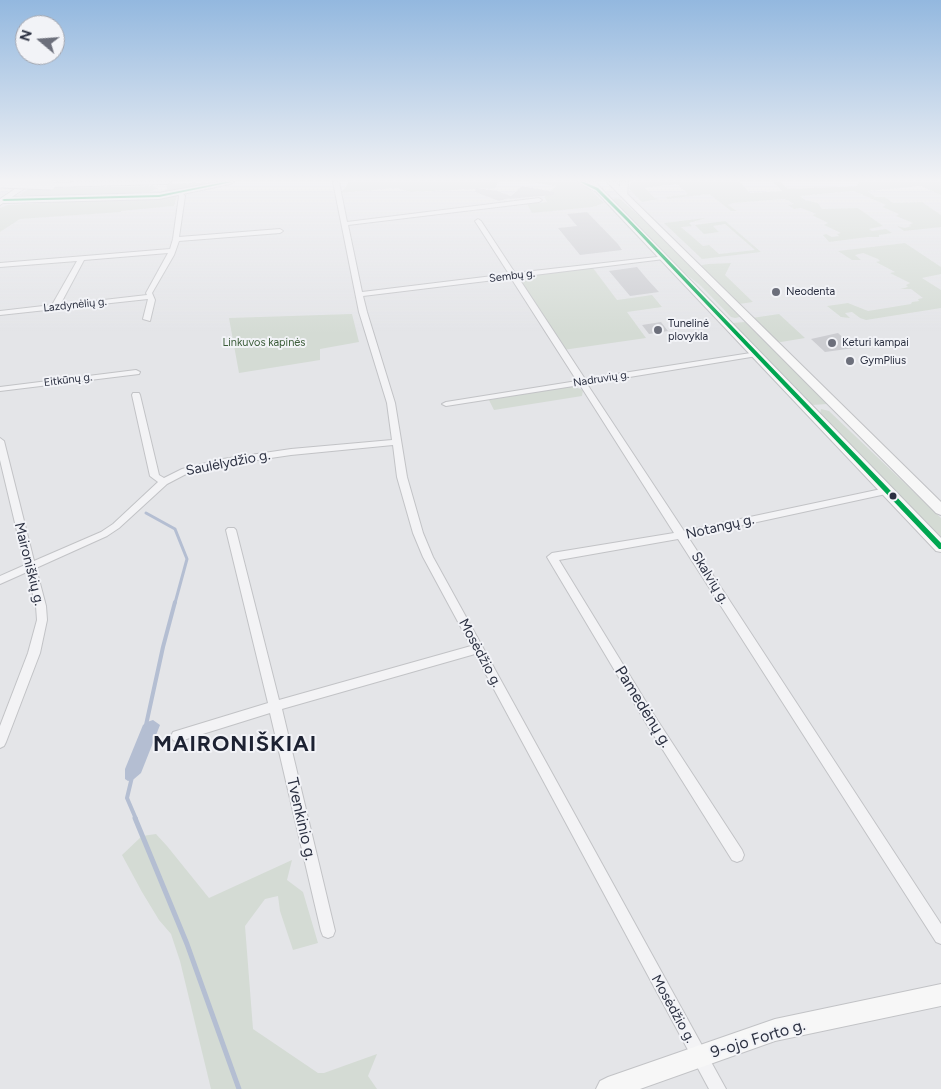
<!DOCTYPE html>
<html>
<head>
<meta charset="utf-8">
<style>
  body { margin:0 }
  #map { position:relative; width:941px; height:1089px; overflow:hidden; background:#e4e5e8; font-family:Figtree,sans-serif }
  canvas { display:block }
  .north { position:absolute; left:15px; top:15px; width:50px; height:50px; box-sizing:border-box; background:#f2f3f7; border:1px solid #a2a5ae; border-radius:50%; rotate:288deg; font-size:14px; font-weight:700; line-height:20px; text-align:center; color:#2b3041 }
  .north::after { content:''; display:block; margin:auto; width:18px; height:22px; background:#6c6f7b; clip-path:polygon(50% 0,100% 100%,50% 72%,0 100%) }
</style>
</head>
<body>
<div id="map">
<canvas width="941" height="1089"></canvas>
<div class="north">N</div>
</div>
<script>
const g = document.querySelector('canvas').getContext('2d');
g.lineJoin = 'round';
function paint(path, color) {
  g.fillStyle = color;
  g.fill(path, 'evenodd');
}
function toPath(rows) {
  const path = new Path2D();
  for (const r of rows) {
    path.moveTo(r[0], r[1]);
    for (let i = 2; i < r.length; i += 2) path.lineTo(r[i], r[i + 1]);
  }
  return path;
}
function trace(path, color, width, dash) {
  g.strokeStyle = color;
  g.lineWidth = width;
  g.lineCap = dash ? 'butt' : 'round';
  g.setLineDash(dash || []);
  g.stroke(path);
}
function label(font, color, halo, rows, align = 'center') {
  g.font = font + ' Figtree,sans-serif';
  g.lineWidth = 4;
  g.setLineDash([]);
  g.textBaseline = 'middle';
  g.strokeStyle = halo;
  g.fillStyle = color;
  for (const [text, x, y, turn = 0] of rows) {
    g.save();
    g.translate(x, y);
    g.rotate((+turn || 0) * Math.PI / 180);
    g.textAlign = isNaN(turn) ? turn : align;
    if (halo) g.strokeText(text, 0, 0);
    g.fillText(text, 0, 0);
    g.restore();
  }
}
const green = toPath([
  [38,182,127,182,65,183,47,188,153,186,158,188,150,192,134,193,43,197,19,195],
  [222,182,213,183,160,193,167,189,167,186,162,184],
  [349,182,498,182,495,188,411,192,396,188,341,193],
  [529,182,577,182,589,188,604,203,593,207,532,213,527,204,547,202,544,197,556,186],
  [631,182,740,182,750,193,782,191,773,182,781,182,788,189,857,186,859,183,857,182,941,182,941,195,921,186,868,191,875,197,885,197,893,203,922,202,941,215,941,227,904,231,897,226,905,228,911,226,909,225,913,223,896,216,899,214,882,207,886,205,854,191,800,196,805,200,818,203,822,209,858,208,883,226,869,229,872,231,886,229,892,233,879,235,879,237,868,237,829,242,823,235,826,234,832,237,839,236,837,234,841,233,824,225,828,223,812,215,816,214,814,213,801,208,794,209,788,205,794,204,789,201,784,199,733,203,728,205,737,211,731,211,709,194,668,199,665,197,688,194,677,184,645,188,655,198,659,199,642,202,629,189],
  [175,195,177,196,174,206,121,211,121,212,20,219,0,232,0,208,7,205],
  [615,198,620,199,652,227,740,317,735,318,731,317,701,286,682,271,620,207,613,200],
  [706,218,689,223,692,226,681,227,703,246,709,245,719,254,755,250,725,224,713,226,719,232,704,234,695,225,725,221,761,252,702,259,664,223],
  [905,243,941,267,941,274,922,278,941,290,941,308,866,320,860,318,852,312,845,313,850,318,841,317,827,306,848,303,868,311,911,304,912,302,919,301,918,299,923,298,911,289,900,289,908,287,906,285,910,283,890,273,895,272,876,262,880,261,878,259,863,253,855,255,861,260,852,260,838,251],
  [731,263,725,275,753,302,739,304,702,267,702,265,708,264],
  [593,268,617,300,652,295,662,307,627,312,646,338,563,350,519,277],
  [352,314,359,342,320,349,320,360,239,373,229,318],
  [779,314,805,338,781,342,775,341,752,318],
  [745,322,827,404,812,405,732,323],
  [572,386,583,390,582,396,494,410,489,400],
  [821,409,829,411,941,518,941,538,820,414],
  [156,834,167,846,209,898,292,860,287,880,303,892,318,943,293,950,280,911,278,896,265,899,245,926,253,1029,318,1073,324,1073,377,1054,368,1076,377,1089,211,1089,180,961,171,934,159,920,142,892,122,855,142,836]
]);
const water = toPath([
  [153,720,160,725,141,773,134,779,128,781,125,779,125,769,143,725,147,722]
]);
const streamFar2 = toPath([
  [146,513,175,529,187,559,175,603]
]);
const streamFar1 = toPath([
  [146,725,163,647,175,602],
  [132,777,127,798,136,819]
]);
const stream = toPath([
  [135,818,187,944,239,1089]
]);
const building = toPath([
  [522,186,554,192,554,195,508,199,510,198,499,201,475,192,476,188,498,191,511,196],
  [587,212,618,244,622,250,580,255,558,228,577,226,567,214],
  [637,267,648,280,659,292,630,296,609,271],
  [661,322,668,331,649,334,642,325],
  [838,333,854,348,825,352,811,339]
]);
const street = toPath([
  [333,182,339,182,347,222,539,198,542,200,539,202,348,225,362,292,509,274,475,221,478,219,481,221,515,273,666,256,666,258,664,259,518,277,585,379,757,352,761,354,757,356,587,384,684,531,886,488,891,491,886,494,688,537,941,924,941,944,936,942,678,539,559,560,654,715,742,850,744,855,742,860,737,862,732,860,646,723,547,557,552,553,674,533,580,385,446,406,442,404,446,402,577,381,511,278,363,296,367,312,395,403,407,477,423,533,433,557,726,1089,709,1089,475,654,282,709,335,931,333,936,328,938,323,936,321,931,270,713,177,742,173,740,171,736,173,732,268,703,226,530,228,528,234,528,236,530,279,700,471,646,423,557,413,533,397,477,393,445,291,455,223,465,188,473,167,484,119,528,107,536,36,568,46,606,47,620,40,653,6,742,4,746,0,748,0,726,28,653,37,620,36,606,27,572,0,584,0,576,25,565,0,460,0,438,4,441,34,561,101,532,113,524,158,482,150,476,132,395,133,393,139,393,140,395,159,475,164,478,182,469,223,459,291,449,392,440,387,403,359,312,333,182],
  [180,190,185,196,179,237,280,229,283,231,280,233,179,241,174,255,152,293,155,300,150,321,143,319,148,299,0,315,0,311,52,305,77,261,0,267,0,263,170,249,173,239,179,196,177,192,180,190],
  [168,253,146,293,147,295,60,305,84,260,168,253],
  [136,370,140,372,139,374,0,391,0,387,136,370]
]);
const secondary = toPath([
  [25,182,34,182,0,205,0,199,25,182],
  [587,182,595,182,941,538,941,552,936,551,587,182],
  [607,182,615,182,941,502,941,515,936,513,607,182],
  [941,984,941,1006,775,1041,640,1089,596,1089,600,1081,608,1077,775,1019,941,984]
]);
const primary = toPath([
  [77,182,171,182,167,184,51,187,47,185,51,183,77,182],
  [218,182,234,182,230,184,159,199,4,203,0,200,4,197,159,193,218,182],
  [578,182,588,182,601,189,594,191,578,182],
  [620,182,628,182,627,197,620,195,620,182]
]);
const primaryBridge = toPath([
  [1,183,51,185]
]);
const bus1 = toPath([
  [225,182,232,182,159,197,4,201,2,200,4,199,159,195,225,182],
  [580,182,584,182,598,188,629,219,941,543,941,549,939,549,627,221,596,190,580,182]
]);
const markers = [
  [776,292,5,"#6c6f7b"],
  [658,330,5,"#6c6f7b"],
  [832,343,5,"#6c6f7b"],
  [850,361,5,"#6c6f7b"],
  [893,496,4.5,"#2b3041"]
];
const farStreetnames = [
  ["Sembų g.",512,276,-7],
  ["Lazdynėlių g.",75,305,-6],
  ["Nadruvių g.",601,379,-9],
  ["Eitkūnų g.",68,380,-7]
];
const farPoinames = [
  ["Neodenta",786,292],
  ["Tunelinė",668,324],
  ["plovykla",668,337],
  ["Keturi kampai",842,343],
  ["GymPlius",860,361]
];
const farParknames = [
  ["Linkuvos kapinės",264,343]
];
const streetNames = [
  ["Saulėlydžio g.",228,463,-11],
  ["Notangų g.",720,527,-13],
  ["Maironiškių g.",29,564,76],
  ["Skalvių g.",710,578,58],
  ["Mosėdžio g.",480,653,62],
  ["Mosėdžio g.",673,1009,61]
];
const nearStreetnames = [
  ["Pamedėnų g.",643,707,58],
  ["Tvenkinio g.",301,819,77],
  ["9-ojo Forto g.",758,1039,-17]
];
const nearDistrictnames = [
  ["MAIRONIŠKIAI",235,745]
];
paint(green, '#d4dbd4');
paint(water, '#b4bed2');
trace(streamFar2, '#b4bed2', 3);
trace(streamFar1, '#b4bed2', 4);
trace(stream, '#b4bed2', 5);
paint(building, '#cccdd1');
trace(street, '#c2c3c6', 2);
trace(secondary, '#c2c3c6', 2);
trace(primary, '#c0c2c6', 2);
paint(street, '#f3f3f5');
paint(secondary, '#f7f7f7');
paint(primary, '#f7f7f7');
trace(primaryBridge, '#c0c2c6', 11, []);
trace(primaryBridge, '#f7f7f7', 9);
paint(bus1, '#00a651');
const sky = g.createLinearGradient(0, 0, 0, 334);
sky.addColorStop(0, '#93b8df');
sky.addColorStop(0.54, '#f3f3f5');
sky.addColorStop(1, '#f3f3f500');
g.fillStyle = sky;
g.fillRect(0, 0, 941, 334);
for (const [x, y, r, color] of markers) {
  const dot = new Path2D();
  dot.arc(x, y, r, 0, 2 * Math.PI);
  g.fillStyle = color;
  g.fill(dot);
  trace(dot, '#f2f3f7', 2);
}
label('11px', '#2b3041', '#f2f3f7', farStreetnames);
label('11px', '#2b3041', '#f2f3f7', farPoinames, 'left');
label('11px', '#3b5c39', '#f2f3f7', farParknames);
label('14px', '#2b3041', '#f2f3f7', streetNames);
label('16px', '#2b3041', '#f2f3f7', nearStreetnames);
g.letterSpacing = '1px';
label('bold 22px', '#1d2232', '#f2f3f7', nearDistrictnames);
g.letterSpacing = '0px';
</script>
</body>
</html>
